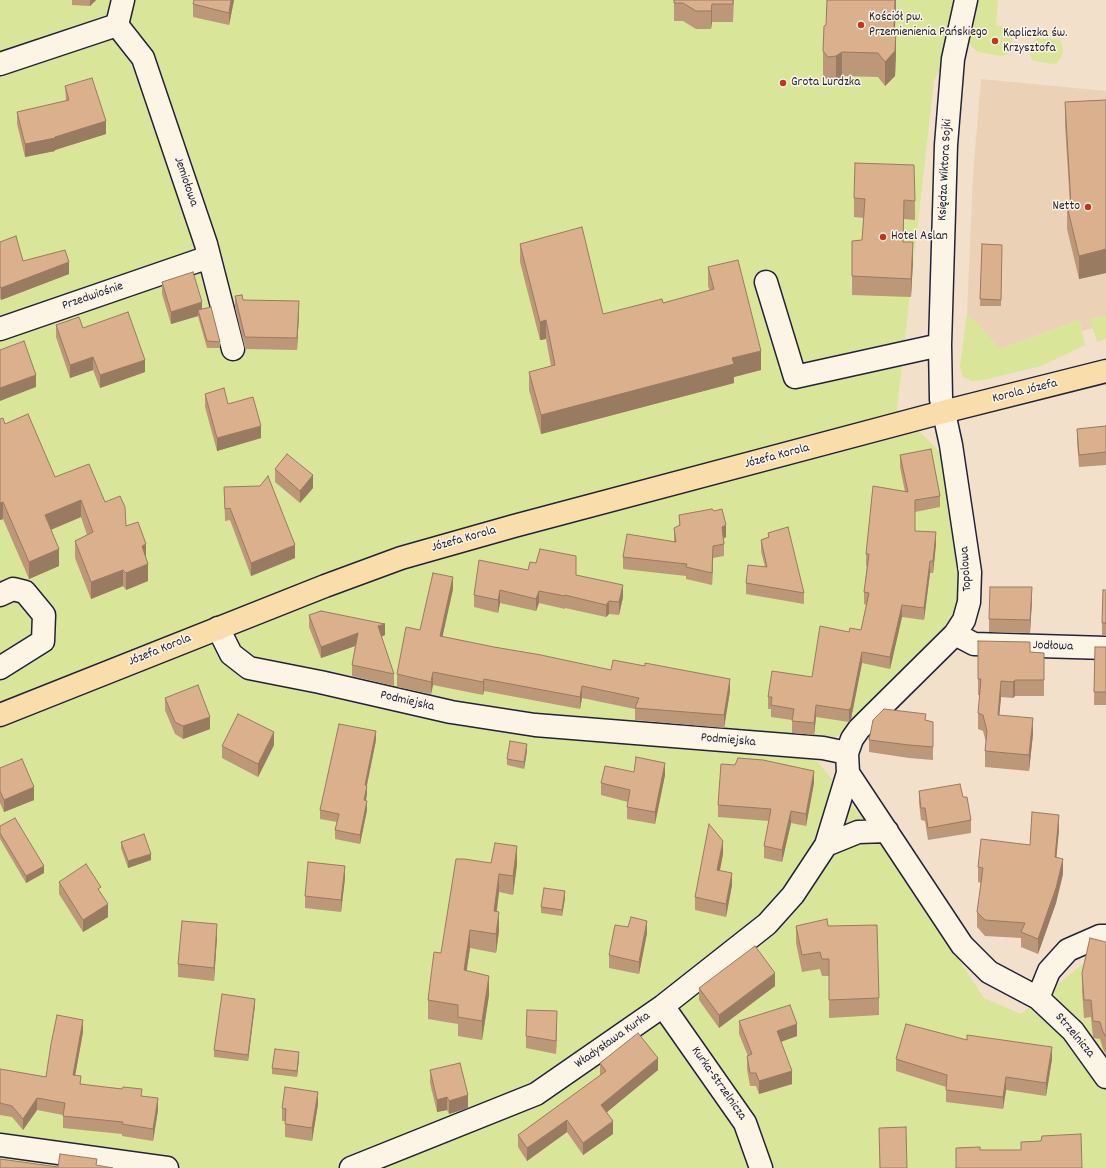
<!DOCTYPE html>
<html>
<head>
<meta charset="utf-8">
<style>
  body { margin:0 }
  canvas { display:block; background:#f2e0ca }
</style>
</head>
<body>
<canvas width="1106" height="1168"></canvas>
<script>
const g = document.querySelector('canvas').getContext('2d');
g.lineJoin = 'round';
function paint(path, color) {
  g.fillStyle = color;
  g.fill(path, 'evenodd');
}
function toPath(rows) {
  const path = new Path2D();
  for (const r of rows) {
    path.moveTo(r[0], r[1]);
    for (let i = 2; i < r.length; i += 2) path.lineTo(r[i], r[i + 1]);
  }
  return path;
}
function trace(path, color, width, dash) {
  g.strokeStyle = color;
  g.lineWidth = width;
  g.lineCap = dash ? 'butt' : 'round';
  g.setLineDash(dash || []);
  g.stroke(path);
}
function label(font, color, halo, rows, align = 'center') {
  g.font = font + ' Dekko,sans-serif';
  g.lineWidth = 3;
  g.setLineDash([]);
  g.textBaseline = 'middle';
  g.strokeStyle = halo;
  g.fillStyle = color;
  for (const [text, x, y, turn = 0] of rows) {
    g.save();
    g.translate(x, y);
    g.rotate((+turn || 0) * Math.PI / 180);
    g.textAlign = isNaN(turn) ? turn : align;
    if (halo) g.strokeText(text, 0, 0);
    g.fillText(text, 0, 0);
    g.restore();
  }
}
const built = toPath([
  [981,79,1106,91,1106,325,1082,331,1079,320,1000,349,967,313,973,174]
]);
const green = toPath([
  [0,0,975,0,934,81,897,409,944,456,965,545,963,609,920,662,814,757,886,848,984,998,1021,1014,1094,955,1106,955,1106,1168,0,1168],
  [976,0,998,0,996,26,1011,27,1012,33,1011,50,1008,54,1002,56,978,52,971,46,968,38],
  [1037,38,1060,40,1062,45,1063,53,1060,59,1057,63,1054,64,1034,61,1031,58,1029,51,1031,44],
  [967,313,1000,349,1079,320,1085,345,1041,366,984,380,972,381,963,377,960,367],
  [1106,315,1106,339,1097,342,1090,319]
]);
const minor = toPath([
  [966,0,953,59,946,145,940,345,941,399,951,445,970,572,969,602,964,620,955,634,859,729,852,739,847,753,848,773,962,945,989,972,1038,998,1073,1031,1106,1077],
  [117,25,143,58,206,244,233,349],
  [0,64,117,25,123,0],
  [766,282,795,377,940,345],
  [0,329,209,257],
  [0,595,13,589,25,592,44,615,43,641,0,668],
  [218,628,231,654,249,668,320,682,451,712,535,725,823,748,847,753],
  [955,634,974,644,1106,648],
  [826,845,858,832,887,831],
  [1038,998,1049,971,1068,950,1100,936,1106,936],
  [663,1006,745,1123,761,1168],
  [0,1145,167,1168],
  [351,1168,536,1094,663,1006,767,924,793,895,826,845,848,773]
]);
const highway = toPath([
  [0,715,325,586,401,558,514,526,943,412,1106,371]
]);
const wall = toPath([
  [72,0,96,0,90,6,72,5],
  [234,0,229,25,193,17,193,4],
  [674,0,734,0,733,22,712,22,711,29,696,29,683,21,674,21],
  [827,0,896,0,895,28,896,54,895,76,885,86,878,77,842,76,836,81,828,81,823,75,823,51,826,25],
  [65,86,106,134,55,150,55,151,25,157,17,124,17,112,66,101],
  [1106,100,1106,273,1079,279,1067,229,1067,206,1070,205,1065,125,1065,102],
  [854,198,915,201,915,220,904,219,903,242,913,261,911,297,852,295,852,241,862,240,864,218,854,217],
  [0,242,23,261,69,274,1,300,0,298],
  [520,244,603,314,663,303,710,291,708,286,708,267,761,370,734,377,734,383,541,434,529,390,529,372,551,366,546,339,540,340,520,262],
  [982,244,1002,245,1001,306,980,306],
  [162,282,202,309,220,342,220,348,207,348,198,316,171,324,162,294],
  [235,296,243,300,299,313,297,350,245,349,235,308],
  [56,325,83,328,145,372,100,388,93,370,70,378,56,337],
  [205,394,228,404,261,438,217,451,205,407],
  [0,419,55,477,105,502,126,526,146,559,148,581,126,590,123,586,91,599,75,558,75,541,87,535,81,517,51,530,59,566,29,579,3,519,0,520],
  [1106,426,1106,465,1079,467,1077,442,1077,429],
  [900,455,940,496,940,507,915,512,915,531,936,544,933,573,930,573,924,620,902,617,890,669,862,663,851,719,849,722,816,717,814,735,792,733,792,720,771,717,771,709,768,709,768,697,812,677,849,632,861,630,866,605,864,604,864,592,867,566,866,566,866,554,905,492,900,467],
  [275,469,313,488,300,503,275,482],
  [224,487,295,558,251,576,230,520,225,521],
  [679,515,726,537,724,538,724,556,713,558,712,585,686,579,686,576,623,569,623,557,674,541,674,528,679,526],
  [768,533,804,593,804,604,746,594,746,583,765,567,761,551,761,540,768,537],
  [528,570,576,575,623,597,619,615,609,614,606,617,565,608,565,609,539,603,536,611,500,603,498,613,474,607,474,595],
  [453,589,442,637,494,647,611,670,730,691,724,728,635,720,635,709,582,698,580,709,484,691,483,695,433,685,431,694,397,687,397,674,420,630],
  [1106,590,1106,636,1102,635,1102,623],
  [1032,600,1030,633,989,632,989,619],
  [309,615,385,635,381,637,394,674,394,686,352,676,352,665,355,646,321,658,309,627],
  [978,641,1030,652,1044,653,1044,696,1015,696,1013,698,1001,697,999,716,1033,734,1029,771,985,767,985,751,986,742,983,731,978,729,978,713,980,695,978,695],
  [1095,647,1106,647,1106,705,1094,705],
  [165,698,210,729,183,739,175,734,165,710],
  [926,720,933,722,933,760,909,758,869,752,869,740],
  [376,740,367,785,367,794,366,801,367,810,360,844,335,839,335,830,337,822,320,819,320,810],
  [274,745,258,777,222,758,222,746],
  [527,751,524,769,507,765,507,759],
  [0,768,34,800,4,812,0,803],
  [634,772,665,775,655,824,627,819,627,807,628,802,601,795,601,783],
  [814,783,806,826,791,823,782,862,764,858,764,846,769,821,718,817,718,805],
  [919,791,963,797,971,820,971,833,928,840,925,821,921,820,919,803],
  [0,826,44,873,26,883,0,839],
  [1059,830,1056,858,1063,874,1056,903,1038,954,1021,947,1021,938,985,936,977,927,977,912,981,883,978,882,978,867,1030,845],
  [121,842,151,860,128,868,121,848],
  [723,854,720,871,732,885,726,917,695,910,695,897],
  [491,863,517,864,513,895,499,892,497,911,499,931,496,953,470,948,466,971,489,995,482,1040,458,1036,458,1024,428,1019,428,1000,441,953],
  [345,878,341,912,305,908,305,896],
  [59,882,101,893,108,917,83,932,59,894],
  [565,898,562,916,541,913,541,907],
  [796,926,828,926,879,998,879,1015,829,1018,829,976,822,976,820,969,802,972,796,943],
  [628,927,647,933,639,974,609,968,609,955],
  [217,937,214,981,178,977,178,964],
  [1106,942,1106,1054,1103,1049,1100,1039,1093,1038,1091,1017,1084,1018,1082,990,1082,973],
  [775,986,719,1028,699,1000,699,988],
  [255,1005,248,1061,214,1057,214,1050],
  [739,1021,797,1036,781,1042,792,1084,759,1094,756,1086,750,1086,747,1069,747,1056,748,1056,739,1034],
  [557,1024,556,1054,526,1048,526,1036],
  [83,1032,75,1076,81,1084,142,1096,158,1110,153,1141,122,1136,122,1134,63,1128,63,1115,37,1110,23,1130,12,1117,0,1115,0,1069,46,1077],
  [967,1039,1052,1059,1046,1096,1006,1090,1003,1109,946,1102,946,1087,896,1071,896,1059],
  [299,1058,297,1077,272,1074,272,1068],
  [600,1063,658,1070,607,1112,613,1134,583,1155,567,1132,527,1161,518,1147,518,1135,600,1076],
  [430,1070,468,1108,449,1114,447,1110,437,1112,430,1083],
  [318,1104,312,1141,285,1137,285,1121,282,1121,282,1108],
  [879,1128,907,1168,880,1168]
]);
const shadedWall = toPath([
  [90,0,96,0,90,6],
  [231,0,234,0,229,25,229,13],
  [895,0,896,0,894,52,894,27],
  [712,4,712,22,711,29,711,11],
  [896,29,896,54,895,76,885,86,885,62],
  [842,52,842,76,836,81,836,56],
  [106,121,106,134,55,150,55,151,25,157,25,144,55,137],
  [913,242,913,261,911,297,911,279],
  [1106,249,1106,273,1079,279,1079,256],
  [69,262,69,274,1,300,1,288],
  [299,301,299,313,297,350,297,338],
  [202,302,202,315,198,310,198,316,171,324,171,312],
  [546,320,546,339,540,340,540,322],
  [761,351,761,370,734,377,734,383,541,434,541,415,732,358],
  [93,357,93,370,70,378,70,365],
  [145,360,145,372,100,388,100,375],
  [36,375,36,387,0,401,0,388],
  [261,426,261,438,217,451,217,438],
  [313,475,313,488,300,503,300,491],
  [81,500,81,517,45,532,45,515],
  [3,502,3,519,0,520,0,503],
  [726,525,726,537,722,539,722,527],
  [936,532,936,544,933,573,933,561],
  [146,544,146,561,142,546],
  [295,545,295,558,251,576,251,563],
  [713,546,713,558,712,585,712,573],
  [59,549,59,566,29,579,29,562],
  [930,561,930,573,924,620,924,608],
  [148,564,148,581,126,590,126,573],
  [123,570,123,586,91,599,91,582],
  [453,577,453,589,440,648,440,636],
  [623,585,623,597,619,615,619,602],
  [1032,587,1032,600,1030,633,1030,620],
  [500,590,500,603,498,613,498,600],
  [539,591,539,603,536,611,536,599],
  [609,601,609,614,606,617,606,605],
  [902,605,902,617,890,669,890,657],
  [385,624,385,635,378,638,378,626],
  [358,633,358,645,321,658,321,647],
  [862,652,862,663,851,719,849,722,849,710],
  [433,672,433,685,431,694,431,682],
  [484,679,484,691,483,695,483,682],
  [730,679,730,691,724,728,724,715],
  [1015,680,1015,696,1013,698,1013,682],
  [1001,681,1001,697,998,731,998,715],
  [582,686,582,698,580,709,580,697],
  [816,705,816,717,814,735,814,723],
  [210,717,210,729,183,739,183,726],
  [1033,718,1033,734,1029,771,1029,755],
  [376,731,376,740,365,794,365,785],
  [274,732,274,745,258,777,258,764],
  [527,744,527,751,524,769,524,762],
  [665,763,665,775,655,824,655,812],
  [814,771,814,783,806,826,806,814],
  [367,786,367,794,364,809,364,800],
  [34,787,34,800,4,812,4,800],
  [367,801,367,810,360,844,360,835],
  [791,811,791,823,782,862,782,850],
  [1059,815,1059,830,1055,873,1055,857],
  [723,841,723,854,717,883,717,870],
  [517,846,517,864,513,895,513,876],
  [151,854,151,860,128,868,128,861],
  [1063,859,1063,874,1056,903,1038,954,1038,939],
  [44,866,44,873,26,883,26,876],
  [345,866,345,878,341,912,341,900],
  [732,873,732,885,726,917,726,904],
  [499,874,499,892,494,930,494,911],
  [565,891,565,898,562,916,562,910],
  [108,904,108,917,83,932,83,920],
  [499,912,499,931,496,953,496,934],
  [647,921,647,933,639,974,639,962],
  [217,924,217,937,214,981,214,968],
  [470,930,470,948,464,989,464,970],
  [775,973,775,986,719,1028,719,1015],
  [489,976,489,995,482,1040,482,1021],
  [255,999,255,1005,248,1061,248,1055],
  [557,1011,557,1024,556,1054,556,1041],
  [83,1020,83,1032,73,1087,73,1075],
  [797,1024,797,1036,777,1043,777,1031],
  [1052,1047,1052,1059,1046,1096,1046,1083],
  [299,1052,299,1058,297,1077,297,1071],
  [658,1058,658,1070,601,1117,601,1105],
  [792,1071,792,1084,759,1094,759,1081],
  [1006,1077,1006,1090,1003,1109,1003,1097],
  [318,1092,318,1104,312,1141,312,1128],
  [468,1095,468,1108,449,1114,449,1101],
  [447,1097,447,1110,437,1112,437,1100],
  [37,1098,37,1110,23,1130,23,1119],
  [158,1098,158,1110,153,1141,153,1129],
  [567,1120,567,1132,527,1161,527,1148],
  [613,1121,613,1134,583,1155,583,1143]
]);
const building = toPath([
  [194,0,231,0,229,13,193,4,194,0],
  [674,0,733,0,733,4,712,4,711,11,696,11,683,3,674,3,674,0],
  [827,0,895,0,894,27,896,29,895,51,885,62,878,53,842,52,836,56,828,57,823,51,824,26,826,25,827,0],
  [92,78,106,121,55,137,55,138,25,144,17,112,69,100,65,86,92,78],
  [1106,100,1106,249,1079,256,1067,206,1071,205,1065,102,1106,100],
  [855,163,914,165,915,201,904,200,903,242,913,242,911,279,852,276,852,241,862,240,865,199,854,198,855,163],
  [582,227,603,314,662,299,663,303,714,289,708,267,738,260,761,351,732,358,734,364,541,415,529,372,555,365,546,320,540,322,520,244,582,227],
  [16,236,23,261,65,250,69,262,1,288,0,286,0,242,16,236],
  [982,244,1002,245,1001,300,980,299,982,244],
  [193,272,202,302,171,312,162,282,193,272],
  [242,295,243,300,299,301,297,338,245,337,235,296,242,295],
  [211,307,220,342,207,341,198,310,211,307],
  [128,312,145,360,100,375,93,357,70,365,56,325,79,317,83,328,128,312],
  [24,341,36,375,0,388,0,350,24,341],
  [224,388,228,404,253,397,261,426,217,438,205,394,224,388],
  [28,414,55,477,89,464,105,502,120,496,125,507,126,526,138,522,146,544,142,546,148,564,126,573,123,570,91,582,75,541,93,532,81,500,45,515,59,549,29,562,3,502,0,503,0,419,3,418,5,424,28,414],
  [1106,426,1106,452,1079,455,1077,429,1106,426],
  [931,449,940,496,915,500,915,531,936,532,933,561,930,561,924,608,902,605,890,657,862,652,851,707,849,710,816,705,814,723,792,721,794,709,771,705,772,697,768,697,772,671,812,677,820,626,849,632,850,628,861,630,869,593,864,592,869,554,866,554,873,486,908,492,900,455,931,449],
  [287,454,313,475,300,491,275,469,287,454],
  [268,476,295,545,251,563,230,508,225,509,224,487,260,486,268,476],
  [712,509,714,511,722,509,726,525,722,527,724,544,713,546,712,573,686,567,687,564,623,557,627,534,676,542,674,528,680,525,679,515,712,509],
  [788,527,804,593,746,583,748,565,767,567,761,540,769,537,768,533,788,527],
  [540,549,576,556,576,575,623,585,619,602,609,601,606,605,565,595,565,596,539,591,536,599,500,590,498,600,474,595,479,560,528,570,530,562,536,563,540,549],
  [433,573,453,577,440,636,494,647,541,655,611,670,613,660,645,666,645,663,730,679,724,715,635,708,639,698,582,686,580,697,484,679,483,682,433,672,431,682,397,674,406,627,420,630,433,573],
  [990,587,1032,587,1030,620,989,619,990,587],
  [1103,590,1106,590,1106,623,1102,623,1103,590],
  [321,611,385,624,378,626,394,674,352,665,358,633,321,647,309,615,321,611],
  [978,641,1030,642,1030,652,1044,653,1044,680,1015,680,1013,682,1001,681,998,715,1033,718,1029,755,985,751,987,731,983,715,978,713,981,679,978,679,978,641],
  [1095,647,1106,647,1106,692,1094,692,1095,647],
  [198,685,210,717,183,726,175,722,165,698,198,685],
  [884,709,926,714,925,720,933,722,933,747,909,745,869,740,873,720,884,709],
  [238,714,274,732,258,764,222,746,238,714],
  [339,724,376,731,365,785,367,786,364,800,367,801,360,835,335,830,339,814,320,810,339,724],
  [510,741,527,744,524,762,507,759,510,741],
  [636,757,665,763,655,812,627,807,630,790,601,783,605,766,634,772,636,757],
  [738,758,763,760,814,771,806,814,791,811,782,850,764,846,771,809,718,805,721,764,735,765,738,758],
  [22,759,34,787,4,800,0,791,0,768,22,759],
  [960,784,963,797,967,797,971,820,928,828,925,808,921,808,919,791,960,784],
  [1032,812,1059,815,1055,857,1063,859,1056,888,1038,939,1021,932,1025,923,985,920,977,912,983,868,978,867,981,839,1030,845,1032,812],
  [15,818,44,866,26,876,0,833,0,826,15,818],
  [709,824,723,841,717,870,732,873,726,904,695,897,709,824],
  [144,834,151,854,128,861,121,842,144,834],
  [495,843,517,846,513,876,499,874,494,911,499,912,496,934,470,930,464,970,489,976,482,1021,458,1017,458,1005,428,1000,434,952,441,953,456,859,464,859,491,863,495,843],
  [308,862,345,866,341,900,305,896,308,862],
  [86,864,101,887,98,889,108,904,83,920,59,882,86,864],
  [544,888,565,891,562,910,541,907,544,888],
  [631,917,647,921,639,962,609,955,615,925,628,927,631,917],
  [827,919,828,926,877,925,879,998,829,1000,829,959,822,959,820,952,802,955,796,926,827,919],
  [182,921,217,924,214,968,178,964,182,921],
  [1090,938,1106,942,1106,1037,1103,1032,1100,1022,1093,1021,1091,1000,1084,1000,1082,973,1090,938],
  [755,946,775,973,719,1015,699,988,755,946],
  [222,994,255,999,248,1055,214,1050,222,994],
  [790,1005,797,1024,777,1031,792,1071,759,1081,756,1073,750,1073,747,1056,752,1054,739,1021,790,1005],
  [527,1010,557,1011,556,1041,526,1036,527,1010],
  [57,1015,83,1020,73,1075,81,1076,80,1084,122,1089,123,1087,142,1089,141,1096,158,1098,153,1129,122,1124,123,1122,63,1116,65,1103,37,1098,23,1119,12,1106,0,1103,0,1069,46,1077,51,1044,57,1015],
  [906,1024,967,1040,967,1035,1052,1047,1046,1083,1006,1077,1003,1097,946,1090,947,1075,896,1059,906,1024],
  [638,1033,658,1058,601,1105,613,1121,583,1143,567,1120,527,1148,518,1135,606,1071,600,1063,638,1033],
  [275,1049,299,1052,297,1071,272,1068,275,1049],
  [460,1063,468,1095,449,1101,447,1097,437,1100,430,1070,460,1063],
  [285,1087,318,1092,312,1128,285,1124,286,1109,282,1108,285,1087],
  [906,1127,907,1168,880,1168,879,1128,906,1127],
  [1081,1134,1082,1168,956,1168,956,1148,980,1147,980,1150,1021,1150,1021,1142,1041,1141,1042,1136,1081,1134],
  [60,1154,97,1159,96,1165,113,1168,0,1168,0,1159,58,1167,60,1154]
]);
const markers = [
  [861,25,4,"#c8321e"],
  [995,41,4,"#c8321e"],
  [783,83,4,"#c8321e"],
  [1088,207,4,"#c8321e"],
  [883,237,4,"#c8321e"]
];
const poiNames = [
  ["Kościół pw.",869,18],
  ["Przemienienia Pańskiego",869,33],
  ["Kapliczka św.",1003,34],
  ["Krzysztofa",1003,49],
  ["Grota Lurdzka",791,83],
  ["Netto",1080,207,"right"],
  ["Hotel Aslan",891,237]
];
const streetNames = [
  ["Księdza Wiktora Sojki",946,170,-87],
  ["Jemiołowa",185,182,71],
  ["Przedwiośnie",93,297,-19],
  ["Korola Józefa",1025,392,-14],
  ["Józefa Korola",777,457,-15],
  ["Józefa Korola",464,540,-16],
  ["Topolowa",967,569,-94],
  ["Jodłowa",1053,647,2],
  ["Józefa Korola",160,651,-22],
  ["Podmiejska",407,702,13],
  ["Podmiejska",728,741,5],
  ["Strzelnicza",1074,1036,50],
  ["Władysława Kurka",613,1041,-35],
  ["Kurka-Strzelnicza",718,1084,55]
];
paint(built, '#ebd2b7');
paint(green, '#d9e598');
trace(minor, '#22223b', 25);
trace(highway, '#22223b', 25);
trace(minor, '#fcf5e5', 22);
trace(highway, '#f9deab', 22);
paint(wall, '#bc9778');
paint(shadedWall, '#997b62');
paint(building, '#dbb08c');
trace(building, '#997b62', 1);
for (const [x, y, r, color] of markers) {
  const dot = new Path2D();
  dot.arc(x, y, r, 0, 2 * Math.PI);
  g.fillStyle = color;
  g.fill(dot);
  trace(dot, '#fcf5e5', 1.5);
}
label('13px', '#22223b', '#fcf5e5', poiNames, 'left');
label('13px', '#22223b', '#fcf5e5', streetNames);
</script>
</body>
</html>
